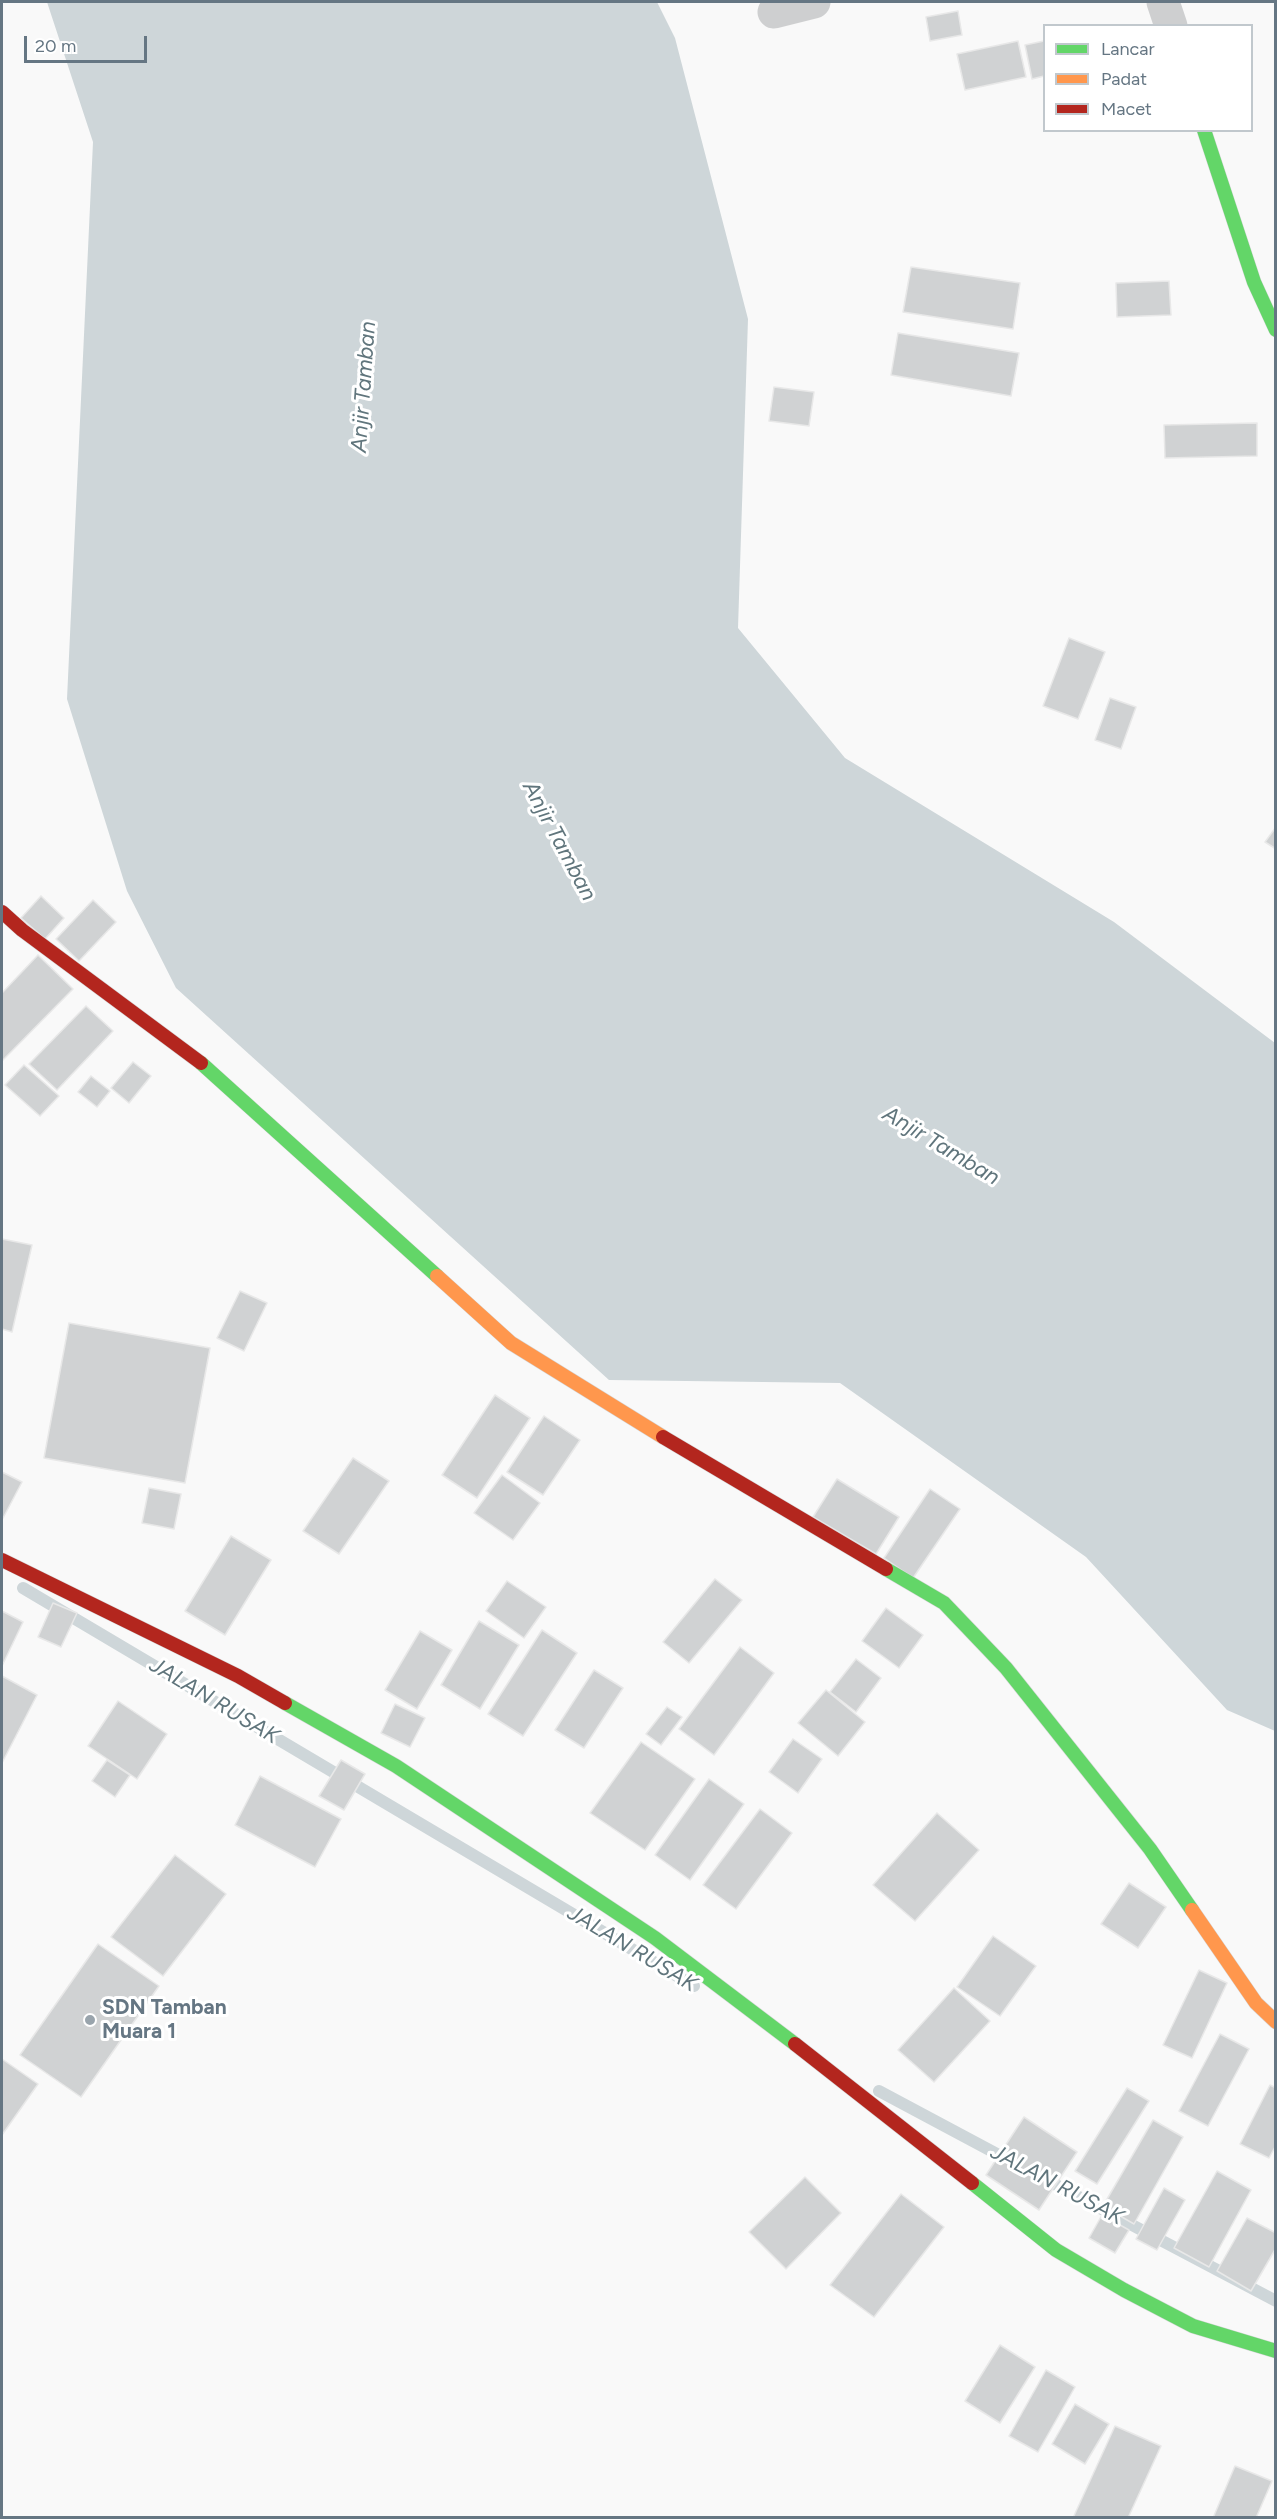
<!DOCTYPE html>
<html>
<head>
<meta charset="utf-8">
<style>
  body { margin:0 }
  #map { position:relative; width:1277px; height:2519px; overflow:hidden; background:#f9f9f9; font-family:Figtree,sans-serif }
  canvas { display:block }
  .frame { position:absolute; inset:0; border:3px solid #657683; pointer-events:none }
  .legend { position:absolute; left:1043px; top:24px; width:210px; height:108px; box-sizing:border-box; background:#fff; border:2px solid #c1c8cd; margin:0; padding:8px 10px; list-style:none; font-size:18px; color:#657683 }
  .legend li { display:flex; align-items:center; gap:12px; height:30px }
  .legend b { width:30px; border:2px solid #c1c8cd }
  .scale { position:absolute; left:24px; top:36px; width:123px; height:27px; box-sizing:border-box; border:3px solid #657683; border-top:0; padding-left:8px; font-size:18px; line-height:21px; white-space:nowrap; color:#657683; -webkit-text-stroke:4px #fff; paint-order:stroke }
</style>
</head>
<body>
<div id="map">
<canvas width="1277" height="2519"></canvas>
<div class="frame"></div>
<ul class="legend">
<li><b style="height:8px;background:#63d668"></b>Lancar</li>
<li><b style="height:8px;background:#ff974d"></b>Padat</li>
<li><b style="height:8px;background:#b3261e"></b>Macet</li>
</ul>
<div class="scale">20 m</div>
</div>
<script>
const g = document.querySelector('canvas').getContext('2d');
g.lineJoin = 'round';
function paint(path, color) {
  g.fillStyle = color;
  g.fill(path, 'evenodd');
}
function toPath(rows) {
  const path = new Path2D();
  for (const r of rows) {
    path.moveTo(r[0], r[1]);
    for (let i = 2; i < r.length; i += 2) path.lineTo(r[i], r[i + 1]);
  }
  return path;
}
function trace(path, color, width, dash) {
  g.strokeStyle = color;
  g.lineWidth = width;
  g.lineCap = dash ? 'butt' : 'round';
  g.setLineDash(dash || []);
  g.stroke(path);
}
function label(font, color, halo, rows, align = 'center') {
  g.font = font + ' Figtree,sans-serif';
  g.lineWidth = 6;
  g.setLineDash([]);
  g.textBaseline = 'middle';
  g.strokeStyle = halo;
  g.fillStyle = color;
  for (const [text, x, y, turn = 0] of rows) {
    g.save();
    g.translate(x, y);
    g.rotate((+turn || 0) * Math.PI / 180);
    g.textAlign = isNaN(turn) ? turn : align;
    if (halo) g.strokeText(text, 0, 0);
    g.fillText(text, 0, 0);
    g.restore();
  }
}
const water = toPath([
  [47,2,657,2,675,38,748,319,738,628,845,758,1114,922,1275,1043,1275,1731,1227,1710,1086,1557,840,1383,609,1380,176,988,127,891,67,699,93,142]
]);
const stream = toPath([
  [23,1588,694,1986],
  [879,2091,1012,2162],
  [1043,2178,1276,2301]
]);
const building = toPath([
  [958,11,962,35,930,41,926,17,958,11],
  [1018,41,1026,77,965,90,957,54,1018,41],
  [1044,41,1044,76,1032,79,1025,45,1044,41],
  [911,267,1020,283,1013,329,903,312,911,267],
  [1169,281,1171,315,1117,317,1116,283,1169,281],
  [898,333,1019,353,1011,396,891,375,898,333],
  [774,387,814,392,809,426,769,421,774,387],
  [1257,423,1257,456,1165,458,1164,425,1257,423],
  [1069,638,1105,652,1078,719,1043,706,1069,638],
  [1110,698,1136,707,1121,749,1095,740,1110,698],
  [1276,827,1276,849,1265,842,1276,827],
  [41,896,64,918,45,939,21,918,41,896],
  [93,900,116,922,79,961,56,939,93,900],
  [38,955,73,989,2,1061,2,993,38,955],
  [86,1006,113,1031,57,1090,29,1064,86,1006],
  [133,1062,151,1076,129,1103,111,1088,133,1062],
  [24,1065,59,1096,40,1116,5,1085,24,1065],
  [91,1076,110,1091,97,1107,78,1092,91,1076],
  [2,1239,32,1245,12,1332,2,1329,2,1239],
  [240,1291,267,1303,244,1351,217,1338,240,1291],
  [69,1323,210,1348,185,1483,44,1458,69,1323],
  [495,1395,530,1418,477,1498,442,1475,495,1395],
  [544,1416,580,1440,543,1495,507,1472,544,1416],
  [353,1458,389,1481,339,1554,303,1531,353,1458],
  [2,1472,22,1482,2,1520,2,1472],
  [502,1475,540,1503,513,1540,474,1513,502,1475],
  [837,1479,899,1517,876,1554,813,1517,837,1479],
  [149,1488,181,1494,174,1529,142,1523,149,1488],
  [930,1489,960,1509,913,1578,884,1558,930,1489],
  [231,1536,271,1560,225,1635,185,1611,231,1536],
  [715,1579,742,1600,689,1663,663,1642,715,1579],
  [507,1581,546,1607,524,1638,486,1611,507,1581],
  [53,1603,77,1613,61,1647,38,1637,53,1603],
  [886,1608,923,1635,899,1668,862,1641,886,1608],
  [2,1611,23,1622,2,1666,2,1611],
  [479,1621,519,1645,480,1709,441,1685,479,1621],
  [542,1630,577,1653,523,1736,488,1714,542,1630],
  [420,1631,452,1650,417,1709,385,1690,420,1631],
  [740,1647,774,1673,714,1755,679,1729,740,1647],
  [856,1659,881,1678,856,1712,830,1692,856,1659],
  [594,1670,623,1688,584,1748,555,1730,594,1670],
  [2,1676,37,1695,2,1763,2,1676],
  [826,1690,865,1722,838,1756,798,1723,826,1690],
  [118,1701,167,1734,137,1779,88,1746,118,1701],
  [395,1704,425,1718,410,1747,381,1733,395,1704],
  [667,1707,682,1717,661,1745,646,1734,667,1707],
  [793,1739,822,1759,798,1793,769,1772,793,1739],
  [641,1742,695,1779,645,1850,590,1813,641,1742],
  [107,1760,130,1775,115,1797,92,1781,107,1760],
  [341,1760,365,1774,344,1810,319,1796,341,1760],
  [260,1776,341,1819,315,1867,235,1825,260,1776],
  [709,1779,744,1804,690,1880,655,1855,709,1779],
  [760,1809,792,1833,736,1909,703,1885,760,1809],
  [937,1813,979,1850,915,1921,873,1885,937,1813],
  [175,1855,226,1894,163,1976,111,1937,175,1855],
  [1129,1883,1166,1907,1138,1948,1101,1924,1129,1883],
  [993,1936,1036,1966,1000,2016,957,1987,993,1936],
  [98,1944,159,1986,81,2097,20,2055,98,1944],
  [1199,1970,1227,1983,1192,2058,1163,2045,1199,1970],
  [954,1988,990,2021,934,2082,898,2050,954,1988],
  [1220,2034,1249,2049,1208,2126,1179,2111,1220,2034],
  [2,2059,38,2084,2,2135,2,2059],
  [1270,2085,1276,2088,1276,2145,1269,2158,1240,2144,1270,2085],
  [1127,2088,1149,2101,1097,2184,1075,2171,1127,2088],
  [1024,2117,1077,2152,1039,2210,986,2175,1024,2117],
  [1153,2120,1183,2137,1134,2224,1103,2206,1153,2120],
  [1217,2171,1251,2190,1209,2267,1174,2248,1217,2171],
  [805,2177,841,2213,786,2269,749,2232,805,2177],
  [1164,2188,1185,2200,1157,2250,1136,2239,1164,2188],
  [901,2194,944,2227,874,2317,830,2285,901,2194],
  [1102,2215,1129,2230,1115,2253,1089,2238,1102,2215],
  [1247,2218,1276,2233,1276,2248,1251,2291,1217,2271,1247,2218],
  [1000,2345,1035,2367,1000,2423,965,2401,1000,2345],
  [1046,2370,1075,2387,1038,2452,1009,2436,1046,2370],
  [1075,2404,1109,2424,1085,2464,1052,2444,1075,2404],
  [1115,2426,1161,2446,1128,2518,1073,2518,1115,2426],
  [1235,2466,1272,2481,1256,2518,1213,2518,1235,2466]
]);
const street = toPath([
  [1163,2,1171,26],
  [774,12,814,2]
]);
const fast = toPath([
  [1204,130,1254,282,1276,330],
  [201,1063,437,1276],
  [886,1569,944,1603,1006,1668,1150,1849,1192,1910],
  [285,1703,396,1766,655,1938,795,2044],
  [972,2183,1056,2250,1124,2290,1193,2326,1276,2351]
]);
const slow = toPath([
  [437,1276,511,1343,663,1437],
  [1192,1910,1256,2003,1276,2022]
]);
const jam = toPath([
  [2,912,22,930,201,1063],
  [663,1437,886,1569],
  [2,1560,238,1676,285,1703],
  [795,2044,972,2183]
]);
const markers = [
  [90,2020,6,"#99a4ac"]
];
const poiNames = [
  ["SDN Tamban",102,2008],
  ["Muara 1",102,2032]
];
const waterNames = [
  ["Anjir Tamban",364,387,-86],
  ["Anjir Tamban",559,841,62],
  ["Anjir Tamban",941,1146,31],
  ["JALAN RUSAK",214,1701,31],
  ["JALAN RUSAK",632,1949,31],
  ["JALAN RUSAK",1057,2185,28]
];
paint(water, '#ced6d9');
trace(stream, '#ced6d9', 12);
paint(building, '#d0d2d3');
trace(building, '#e8e8e8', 1.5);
trace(fast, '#d5d6d7', 15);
trace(slow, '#d5d6d7', 15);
trace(jam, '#d5d6d7', 15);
trace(street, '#cecfd0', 33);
trace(fast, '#63d668', 14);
trace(slow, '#ff974d', 14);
trace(jam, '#b3261e', 14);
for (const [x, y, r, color] of markers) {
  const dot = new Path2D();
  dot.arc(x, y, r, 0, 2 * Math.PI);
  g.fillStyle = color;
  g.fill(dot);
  trace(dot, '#fff', 2);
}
label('bold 21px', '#657683', '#fff', poiNames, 'left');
label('italic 22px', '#60757c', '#fff', waterNames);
</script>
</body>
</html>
